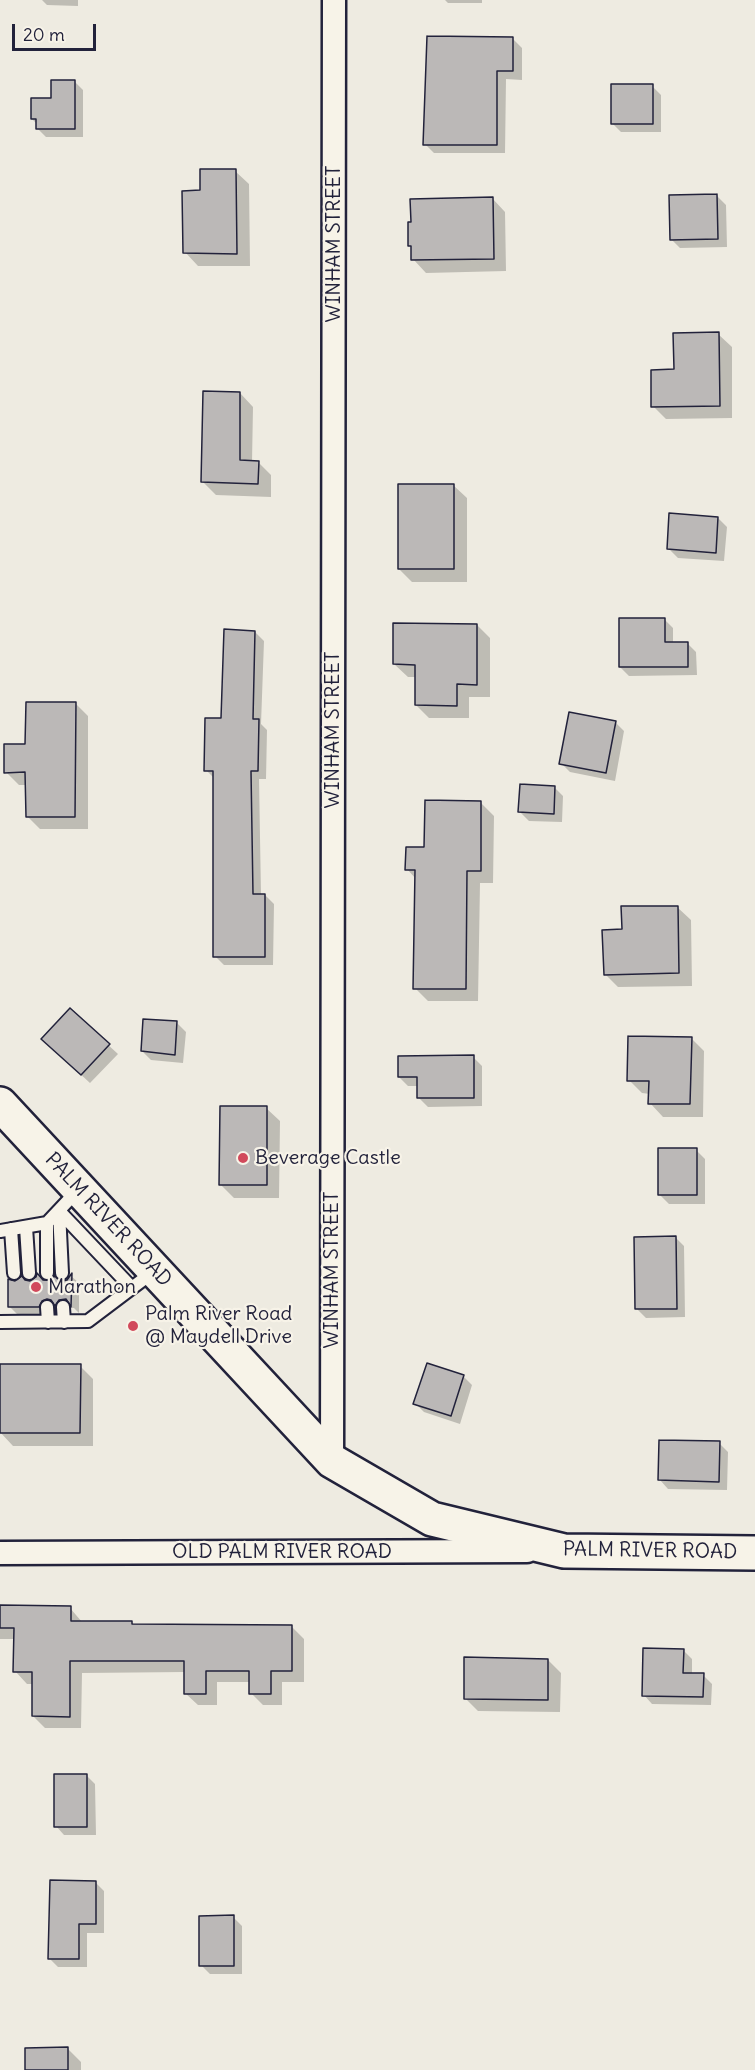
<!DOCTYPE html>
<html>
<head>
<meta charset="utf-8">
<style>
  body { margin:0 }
  #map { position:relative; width:755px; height:2070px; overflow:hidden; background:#eeebe1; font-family:Delius,sans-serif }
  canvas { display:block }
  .scale { position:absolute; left:12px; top:24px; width:84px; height:27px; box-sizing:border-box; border:3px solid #22223b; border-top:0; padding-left:8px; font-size:18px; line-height:21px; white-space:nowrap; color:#22223b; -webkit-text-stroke:4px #f7f3e8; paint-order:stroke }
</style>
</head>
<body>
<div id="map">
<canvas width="755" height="2070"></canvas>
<div class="scale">20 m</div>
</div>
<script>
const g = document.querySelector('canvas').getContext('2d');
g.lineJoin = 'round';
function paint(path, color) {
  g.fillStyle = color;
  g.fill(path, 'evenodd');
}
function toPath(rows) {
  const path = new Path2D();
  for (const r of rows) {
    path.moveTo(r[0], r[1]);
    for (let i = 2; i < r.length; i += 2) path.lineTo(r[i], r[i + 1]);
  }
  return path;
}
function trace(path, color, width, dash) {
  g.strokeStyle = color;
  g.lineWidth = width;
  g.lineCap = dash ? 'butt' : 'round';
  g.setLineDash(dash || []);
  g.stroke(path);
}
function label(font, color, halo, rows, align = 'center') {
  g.font = font + ' Delius,sans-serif';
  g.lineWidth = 4.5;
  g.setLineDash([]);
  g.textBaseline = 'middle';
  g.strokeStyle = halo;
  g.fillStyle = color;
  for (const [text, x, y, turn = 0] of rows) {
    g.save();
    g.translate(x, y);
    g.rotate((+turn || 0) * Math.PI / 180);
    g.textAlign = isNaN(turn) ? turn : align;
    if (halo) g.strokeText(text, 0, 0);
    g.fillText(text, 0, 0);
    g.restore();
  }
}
const shadow = toPath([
  [42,0,78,0,78,6,47,5],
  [445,0,482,0,482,3,448,3],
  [513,39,522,48,522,80,506,79,505,153,434,153,425,144],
  [74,81,83,90,83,137,46,137,37,128,37,124,32,119],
  [652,86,661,95,661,132,621,132,612,123],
  [235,171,249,184,250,266,198,266,185,252,202,192],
  [717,196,726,205,727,247,680,248,671,239],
  [492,198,505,212,506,271,426,273,413,259,413,248,410,245],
  [718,334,732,347,732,418,666,419,653,406,675,371],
  [240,393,253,407,252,462,258,462,271,475,271,497,216,495,203,482],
  [453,485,467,498,467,582,412,582,399,569],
  [718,518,727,527,724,561,678,558,669,549],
  [664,619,673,628,673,643,687,643,696,652,697,675,629,676,620,667],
  [477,625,490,638,490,697,469,697,469,718,429,718,416,705,416,677,408,677,394,664],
  [255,632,264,641,261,724,267,730,266,779,259,779,261,895,265,895,274,904,273,965,224,965,215,956,215,779,206,770],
  [75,703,88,716,88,829,40,829,27,816,27,785,19,785,6,772,26,746],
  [615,722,624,731,615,781,570,772,561,763],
  [554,787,563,796,562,822,529,821,520,812],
  [481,803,494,816,493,883,480,883,478,1001,428,1001,415,988,416,879,407,869,426,849],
  [677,907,691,920,692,986,618,987,605,974],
  [70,1010,118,1054,90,1083,52,1048],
  [177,1023,186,1032,183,1063,151,1060,142,1051],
  [691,1038,704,1051,703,1117,663,1117,650,1103,650,1094,642,1093,629,1080],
  [473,1057,482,1066,482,1106,428,1107,419,1098,419,1086,408,1086,399,1077],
  [266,1108,280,1121,279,1198,234,1198,221,1185],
  [696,1150,705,1159,705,1204,669,1204,660,1195],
  [675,1237,684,1246,685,1317,646,1318,637,1309],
  [39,1275,46,1282,63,1283,71,1276,79,1283,79,1313,74,1308,57,1307,51,1309,48,1316,19,1316,10,1307,25,1282,35,1281],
  [80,1366,93,1379,93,1446,13,1446,0,1432],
  [463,1376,472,1385,460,1424,424,1412,415,1403],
  [719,1443,728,1452,727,1490,668,1489,660,1480],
  [0,1607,70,1608,82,1622,132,1622,135,1626,291,1626,304,1639,304,1682,282,1682,282,1705,263,1705,251,1693,251,1682,217,1682,217,1705,198,1705,185,1693,185,1672,82,1673,81,1728,45,1728,33,1716,34,1684,27,1684,15,1671,15,1639,0,1639],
  [683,1650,692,1659,692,1675,703,1675,712,1684,711,1705,652,1704,644,1695],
  [548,1660,561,1673,560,1712,478,1711,465,1698],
  [86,1775,95,1784,96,1835,64,1835,56,1826],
  [95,1882,104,1891,104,1933,87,1933,87,1967,58,1967,49,1958],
  [233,1917,242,1926,242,1974,210,1974,201,1965],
  [68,2049,81,2062,81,2070,89,2070,27,2070]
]);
const building = toPath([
  [427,36,513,37,513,71,497,71,497,145,423,145,427,36],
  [51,80,75,80,75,129,36,129,36,119,31,119,31,98,51,98,51,80],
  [611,84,653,84,653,124,611,124,611,84],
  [200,169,236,169,237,254,183,253,182,191,200,190,200,169],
  [717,194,718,239,670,240,669,195,717,194],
  [493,197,494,259,411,260,411,246,408,246,408,222,411,222,410,199,493,197],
  [719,332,720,406,651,407,651,370,674,369,673,333,719,332],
  [203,391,240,392,240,460,259,461,258,484,201,482,203,391],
  [398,484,454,484,454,569,398,569,398,484],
  [669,513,718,517,716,553,667,549,669,513],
  [619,618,665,618,665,642,688,642,688,667,619,667,619,618],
  [393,623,477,624,477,685,457,684,457,706,415,705,415,665,393,664,393,623],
  [224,629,255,631,253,719,259,719,258,771,251,771,253,894,265,894,265,957,213,957,213,771,204,771,205,718,221,718,224,629],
  [26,702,76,702,75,817,26,817,25,772,4,773,4,744,25,744,26,702],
  [569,712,616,721,606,773,559,764,569,712],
  [520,784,555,786,554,814,518,812,520,784],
  [425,800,481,801,481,871,467,871,466,989,413,989,415,870,405,870,406,847,424,847,425,800],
  [621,906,678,906,679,973,604,975,602,930,622,929,621,906],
  [70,1008,110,1044,81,1075,41,1039,70,1008],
  [143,1019,177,1021,175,1055,141,1051,143,1019],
  [628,1036,692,1037,690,1104,648,1104,649,1081,627,1081,628,1036],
  [474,1055,474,1098,417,1098,417,1077,398,1077,398,1056,474,1055],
  [220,1106,267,1106,267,1185,219,1185,220,1106],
  [658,1148,697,1148,697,1195,658,1195,658,1148],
  [676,1236,677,1309,635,1309,634,1237,676,1236],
  [37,1273,43,1280,51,1280,55,1276,62,1281,67,1280,72,1273,71,1307,66,1299,59,1300,55,1306,51,1300,47,1299,42,1301,39,1307,8,1307,8,1279,15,1281,22,1276,25,1280,30,1281,36,1277,37,1273],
  [427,1363,464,1375,451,1416,413,1404,427,1363],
  [0,1364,81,1364,80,1433,0,1433,0,1364],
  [659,1440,720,1441,719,1482,658,1480,659,1440],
  [0,1605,71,1606,71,1621,132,1621,132,1624,292,1625,292,1671,271,1671,271,1694,249,1694,249,1671,206,1671,206,1694,184,1694,184,1661,70,1661,70,1717,32,1716,32,1672,13,1672,14,1628,0,1628,0,1605],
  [643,1648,684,1649,683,1673,704,1673,703,1697,642,1696,643,1648],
  [464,1657,548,1659,548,1700,464,1699,464,1657],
  [54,1774,87,1774,87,1827,54,1827,54,1774],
  [50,1880,96,1881,96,1924,79,1924,79,1959,48,1959,50,1880],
  [234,1915,234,1966,199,1966,199,1916,234,1915],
  [68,2047,68,2070,25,2070,25,2048,68,2047]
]);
const lane = toPath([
  [59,1211,132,1288],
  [59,1211,62,1273],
  [47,1223,47,1273],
  [26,1227,29,1273],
  [11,1229,14,1273],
  [0,1231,47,1223,79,1189],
  [47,1307,48,1322],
  [63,1307,64,1322],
  [0,1322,88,1321,153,1272]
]);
const street = toPath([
  [332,1461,334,0],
  [0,1553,527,1551]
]);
const secondary = toPath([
  [0,1104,332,1461,432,1519,564,1551,755,1553]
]);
const markers = [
  [243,1158,6,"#d1495b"],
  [36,1287,6,"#d1495b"],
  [133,1326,6,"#d1495b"]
];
const streetNames = [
  ["WINHAM STREET",334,244,-90],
  ["WINHAM STREET",333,730,-90],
  ["PALM RIVER ROAD",108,1220,47],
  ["WINHAM STREET",332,1270,-90],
  ["PALM RIVER ROAD",650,1551,1],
  ["OLD PALM RIVER ROAD",282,1552]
];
const poiNames = [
  ["Beverage Castle",255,1158],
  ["Marathon",48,1287],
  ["Palm River Road",145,1314],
  ["@ Maydell Drive",145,1337]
];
paint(shadow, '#0003');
paint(building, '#bbb8b7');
trace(building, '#22223b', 1.5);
trace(lane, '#22223b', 16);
trace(street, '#22223b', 27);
trace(secondary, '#22223b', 38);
trace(lane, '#f7f3e8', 12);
trace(street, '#f7f3e8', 22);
trace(secondary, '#f7f3e8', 33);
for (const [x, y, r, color] of markers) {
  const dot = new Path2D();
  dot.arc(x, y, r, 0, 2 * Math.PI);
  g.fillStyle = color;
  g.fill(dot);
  trace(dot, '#f7f3e8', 2);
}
label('20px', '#22223b', '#f7f3e8', streetNames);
label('20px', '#22223b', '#f7f3e8', poiNames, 'left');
</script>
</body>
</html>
